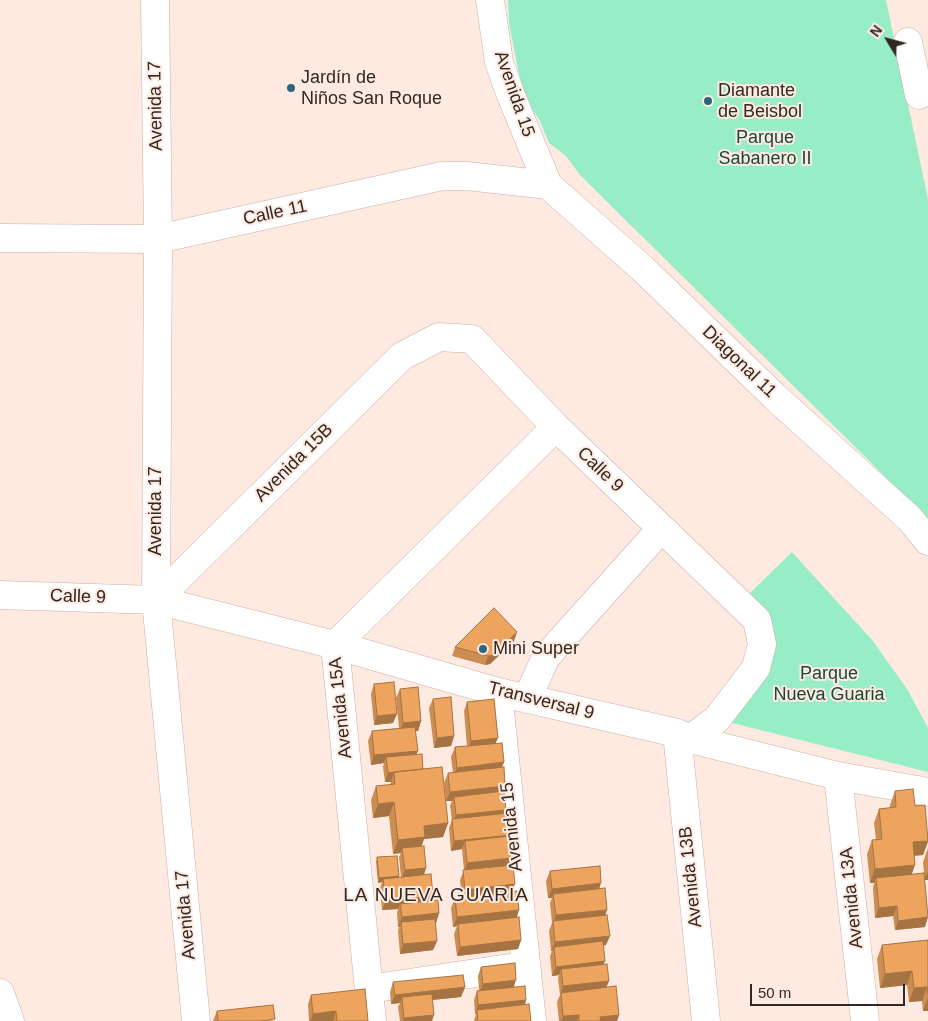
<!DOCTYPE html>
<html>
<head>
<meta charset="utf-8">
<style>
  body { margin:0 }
  #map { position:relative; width:928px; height:1021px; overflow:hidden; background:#ffeae1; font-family:Arial,sans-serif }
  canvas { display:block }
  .north { position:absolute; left:863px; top:15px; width:50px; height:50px; -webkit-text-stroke:4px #ffeae1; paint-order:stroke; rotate:307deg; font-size:14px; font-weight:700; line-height:20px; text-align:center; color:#312823 }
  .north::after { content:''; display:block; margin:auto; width:18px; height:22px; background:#312823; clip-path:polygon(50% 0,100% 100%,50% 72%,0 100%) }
  .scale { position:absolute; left:750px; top:984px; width:155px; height:22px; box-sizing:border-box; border:2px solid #312823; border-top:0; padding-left:6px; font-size:15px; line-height:18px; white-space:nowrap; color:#312823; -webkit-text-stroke:4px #ffeae1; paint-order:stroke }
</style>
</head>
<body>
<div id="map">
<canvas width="928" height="1021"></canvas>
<div class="north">N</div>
<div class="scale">50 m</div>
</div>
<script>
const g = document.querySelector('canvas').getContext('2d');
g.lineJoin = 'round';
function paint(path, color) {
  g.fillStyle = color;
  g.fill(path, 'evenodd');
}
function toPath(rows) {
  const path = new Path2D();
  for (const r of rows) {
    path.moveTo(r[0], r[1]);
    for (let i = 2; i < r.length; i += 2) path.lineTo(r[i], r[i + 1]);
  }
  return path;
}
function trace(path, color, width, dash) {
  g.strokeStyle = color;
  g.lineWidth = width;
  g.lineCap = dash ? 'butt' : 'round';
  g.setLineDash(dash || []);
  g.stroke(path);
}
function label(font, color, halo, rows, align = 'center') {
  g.font = font + ' Arial,sans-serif';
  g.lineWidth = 4;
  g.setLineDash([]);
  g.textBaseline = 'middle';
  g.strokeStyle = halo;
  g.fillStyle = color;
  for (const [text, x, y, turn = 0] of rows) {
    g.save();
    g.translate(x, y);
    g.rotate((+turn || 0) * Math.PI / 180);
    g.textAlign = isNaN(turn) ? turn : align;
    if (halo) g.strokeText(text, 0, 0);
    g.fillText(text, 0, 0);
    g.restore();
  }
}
const green = toPath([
  [508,0,886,0,928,199,928,519,580,175,566,156,549,143,539,119,524,100,509,23],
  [792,552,873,641,907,689,928,728,928,772,720,720,744,706,759,688,770,669,774,648,748,595]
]);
const minor = toPath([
  [155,0,158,239,156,600,196,1021],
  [490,0,499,62,510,93,548,185,643,269,775,397,910,519,928,541],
  [908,42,919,95],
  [0,238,158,239,442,176,467,176,548,185],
  [0,595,156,600,335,645,498,692,677,733,690,739,838,776,928,792],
  [156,600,402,356,439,337,472,339,556,427,757,620,762,644,756,668,717,719,690,739],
  [498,692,532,1021],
  [527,699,546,657,661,529],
  [677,733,706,1021],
  [838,776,865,1021],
  [369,989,516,967],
  [0,993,10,1021],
  [372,1021,335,645,556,427]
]);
const wall = toPath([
  [514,641,490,664,485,665,452,656,455,647],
  [374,684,393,723,374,725,371,694],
  [400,689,421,721,418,731,416,731,416,754,448,823,443,837,424,839,421,846,426,868,424,874,431,901,439,913,436,923,435,923,437,941,433,950,400,954,398,931,399,927,398,927,397,913,398,909,382,910,380,888,382,882,378,883,376,862,377,857,399,876,398,877,401,877,399,857,401,853,393,854,389,816,373,818,371,800,376,786,390,785,391,782,385,782,383,767,384,763,371,765,368,741,372,731,399,728,396,698],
  [433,699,454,736,451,746,434,748,429,708],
  [467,702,496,743,504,762,502,767,503,791,505,813,509,840,508,866,516,918,521,940,518,949,457,956,454,934,457,926,453,927,451,908,455,898,462,897,460,880,464,870,462,849,451,851,449,828,452,820,450,806,452,801,446,801,444,783,448,773,453,773,451,757,455,747,467,746,464,711],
  [895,791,915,806,928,838,928,842,923,855,914,856,912,875,924,873,923,862,928,848,928,880,925,880,925,927,895,930,893,916,875,918,873,888,874,883,870,883,867,854,872,840,876,840,874,823,879,809,890,808,890,805],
  [550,871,599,889,605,916,606,945,603,946,604,964,609,981,606,988,619,1015,617,1021,559,1021,557,1002,560,995,558,978,559,975,552,976,550,956,552,951,551,951,549,931,552,923,550,903,552,898,548,898,546,881],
  [928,940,928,1011,923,1011,922,1001,909,1002,907,985,880,988,877,959,882,945],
  [481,967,514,987,526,1000,525,1005,531,1021,474,1021,476,1014,475,1014,474,1000,477,991,479,990,478,976],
  [393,982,465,987,461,997,432,1000,432,1021,400,1021,398,1007,400,1003,391,1004,390,992],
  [311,995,368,1021,309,1021,308,1004],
  [217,1011,274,1021,213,1021]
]);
const shadedWall = toPath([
  [517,632,514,641,490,664,485,665,488,656],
  [397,714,393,723,374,725,377,716],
  [421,721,418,731,399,733,403,723],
  [454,736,451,746,434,748,437,738],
  [498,738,494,747,468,750,471,741],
  [418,751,414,760,386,757,384,763,371,765,374,755],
  [504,762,500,772,453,777,457,768],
  [394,772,391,782,385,782,388,773],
  [505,786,502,796,454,797,452,801,446,801,450,792],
  [394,802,389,816,373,818,378,804],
  [506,810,502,820,452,825,456,815],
  [448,823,443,837,424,839,420,851,402,848,401,853,393,854,398,840,424,826],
  [511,835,508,845,465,841,462,849,451,851,454,841],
  [928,841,923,855,908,856,913,842],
  [511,858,508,868,464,873,467,863],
  [915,865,910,879,876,878,874,883,870,883,875,869],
  [426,868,423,877,401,880,405,870],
  [928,871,928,880,924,880],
  [399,876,397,881,383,879,382,882,378,883,379,878],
  [601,883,598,893,553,894,552,898,548,898,552,889],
  [515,884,511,894,462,899,465,890],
  [433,896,430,905,400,904,398,909,382,910,386,901],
  [897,906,893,916,875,918,879,908],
  [519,910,516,920,458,924,457,926,453,927,457,917],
  [607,910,604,919,553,923,556,915],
  [439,913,436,923,401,926,401,922,399,927,398,927,402,917],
  [928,917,925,927,895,930,898,921],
  [610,936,606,945,554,951,554,947,552,951,551,951,555,942],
  [521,940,518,949,457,956,460,947],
  [437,941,433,950,400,954,403,944],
  [605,961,601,971,561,969,559,975,552,976,556,967],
  [912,971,907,985,880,988,885,974],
  [516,980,513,989,479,993,483,984],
  [609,981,605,990,561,993,563,986],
  [465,987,461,997,402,1003,402,997,400,1003,391,1004,395,995],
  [927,987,922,1001,909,1002,914,988],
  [928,998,928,1011,923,1011],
  [526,1000,523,1009,477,1010,475,1014,478,1005],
  [336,1011,333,1021,310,1021,313,1014],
  [434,1015,432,1021,403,1021,404,1018],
  [579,1015,577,1021,561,1021,563,1016],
  [619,1015,617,1021,599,1021,600,1017]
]);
const building = toPath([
  [494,608,517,632,494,655,488,656,455,647,494,608],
  [394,682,397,714,377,716,374,684,394,682],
  [418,687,421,721,403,723,400,689,418,687],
  [451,697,454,736,437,738,433,699,451,697],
  [494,699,498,738,471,741,467,702,494,699],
  [415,727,418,751,374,755,372,731,415,727],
  [502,743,504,762,457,768,455,747,502,743],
  [422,754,423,769,388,773,386,757,422,754],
  [442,767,448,823,424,826,425,837,398,840,394,802,378,804,376,786,395,784,394,772,442,767],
  [504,767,505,786,450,792,448,773,504,767],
  [913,789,915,806,925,805,928,841,913,842,915,865,875,869,872,840,882,839,879,809,896,807,895,791,913,789],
  [504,791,506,810,456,815,454,797,504,791],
  [509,813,511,835,454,841,452,819,509,813],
  [509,836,511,858,467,863,465,841,509,836],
  [424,846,426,868,405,870,402,848,424,846],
  [397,856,399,876,379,878,377,857,397,856],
  [513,865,515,884,465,890,463,870,513,865],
  [600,866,601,883,552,889,550,871,600,866],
  [924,873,928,917,898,921,897,906,879,908,876,878,924,873],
  [431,874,433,896,386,901,383,879,431,874],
  [605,888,607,910,556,915,553,894,605,888],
  [517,891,519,910,457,917,455,898,517,891],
  [438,900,439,913,402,917,400,904,438,900],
  [607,915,610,936,555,942,553,921,607,915],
  [519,917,521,940,460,947,458,924,519,917],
  [435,919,437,941,403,944,401,922,435,919],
  [928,940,928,993,927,987,914,988,912,971,885,974,882,945,928,940],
  [603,941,605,961,556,967,554,947,603,941],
  [515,963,516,980,483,984,481,967,515,963],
  [607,964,609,981,563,986,561,969,607,964],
  [463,975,465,987,395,995,393,982,463,975],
  [525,986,526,1000,478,1005,477,991,525,986],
  [616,986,619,1015,600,1017,601,1021,579,1021,579,1015,563,1016,561,993,616,986],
  [365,989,368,1021,337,1021,336,1011,313,1014,311,995,365,989],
  [432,994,434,1015,404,1018,402,997,432,994],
  [529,1004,531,1021,478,1021,477,1010,529,1004],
  [273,1005,275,1019,260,1021,218,1021,217,1011,273,1005]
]);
const markers = [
  [291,88,5,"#28677c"],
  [708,101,5,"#28677c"],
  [483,649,5,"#28677c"]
];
const poiNames = [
  ["Jardín de",301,78],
  ["Niños San Roque",301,99],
  ["Diamante",718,91],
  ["de Beisbol",718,112],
  ["Mini Super",493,649]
];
const streetNames = [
  ["Avenida 15",514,94,71],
  ["Avenida 17",156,106,-91],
  ["Calle 11",275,213,-12],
  ["Diagonal 11",739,362,44],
  ["Avenida 15B",294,463,-45],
  ["Calle 9",600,470,44],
  ["Avenida 17",156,511,-90],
  ["Calle 9",78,597,2],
  ["Transversal 9",541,701,14],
  ["Avenida 15A",341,708,-96],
  ["Avenida 15",512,827,-96],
  ["Avenida 13B",691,877,-96],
  ["Avenida 13A",852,898,-96],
  ["Avenida 17",186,915,-95]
];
const parkNames = [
  ["Parque",765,138],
  ["Sabanero II",765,159],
  ["Parque",829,674],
  ["Nueva Guaria",829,695]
];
const neighbourhoodNames = [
  ["LA NUEVA GUARIA",436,896]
];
paint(green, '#97eec6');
trace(minor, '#c8afa5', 29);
trace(minor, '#fff', 28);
paint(wall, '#cc8d52');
paint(shadedWall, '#a67342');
paint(building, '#eda45f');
trace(building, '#a67342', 1);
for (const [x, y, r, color] of markers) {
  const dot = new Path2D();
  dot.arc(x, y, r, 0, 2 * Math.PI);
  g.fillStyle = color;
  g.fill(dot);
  trace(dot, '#ffeae1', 2);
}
label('18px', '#312823', '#ffeae1', poiNames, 'left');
label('18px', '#312823', '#ffeae1', streetNames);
label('18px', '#194734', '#ffeae1', parkNames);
g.letterSpacing = '1px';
label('19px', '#312823', '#ffeae1', neighbourhoodNames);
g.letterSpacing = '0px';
</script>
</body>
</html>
